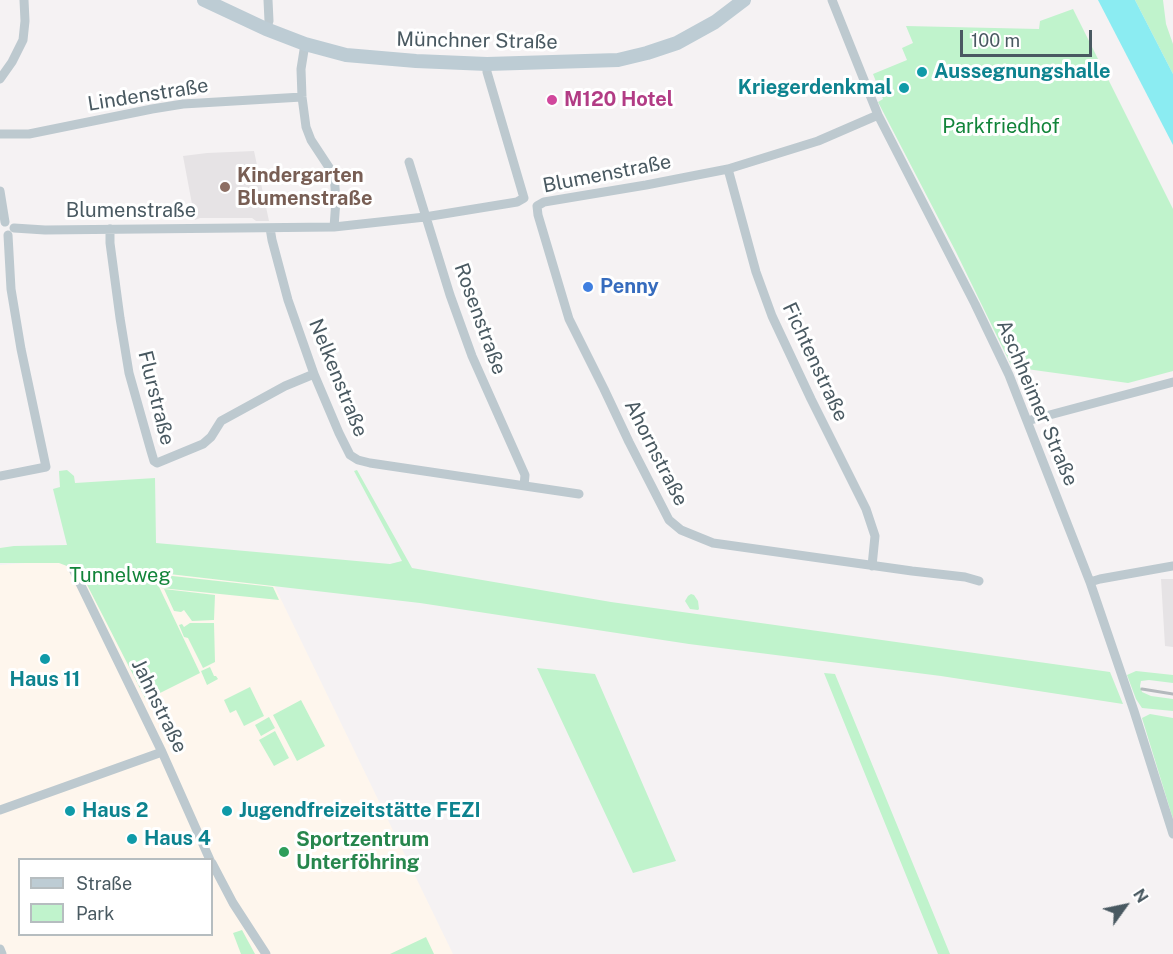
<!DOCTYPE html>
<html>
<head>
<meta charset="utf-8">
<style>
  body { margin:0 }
  #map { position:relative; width:1173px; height:954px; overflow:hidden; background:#f5f2f3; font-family:"Public Sans",sans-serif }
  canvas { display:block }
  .legend { position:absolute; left:18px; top:858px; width:195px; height:78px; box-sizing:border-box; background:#fff; border:2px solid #b6bdc0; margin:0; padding:8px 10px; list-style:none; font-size:18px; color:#495961 }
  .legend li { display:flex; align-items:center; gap:12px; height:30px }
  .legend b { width:30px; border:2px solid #b6bdc0 }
  .north { position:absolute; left:1095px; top:876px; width:60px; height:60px; -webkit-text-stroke:4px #fff; paint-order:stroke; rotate:57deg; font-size:16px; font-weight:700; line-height:24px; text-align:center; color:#495961 }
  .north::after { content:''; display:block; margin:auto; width:21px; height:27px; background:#495961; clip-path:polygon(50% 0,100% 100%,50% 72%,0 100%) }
  .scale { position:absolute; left:960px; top:30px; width:132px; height:27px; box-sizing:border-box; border:3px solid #495961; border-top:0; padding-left:8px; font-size:18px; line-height:21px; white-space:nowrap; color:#495961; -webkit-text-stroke:4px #fff; paint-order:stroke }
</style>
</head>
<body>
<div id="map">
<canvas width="1173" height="954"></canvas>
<ul class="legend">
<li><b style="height:8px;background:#bdccd4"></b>Straße</li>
<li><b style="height:16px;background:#c0f3cc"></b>Park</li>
</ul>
<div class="north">N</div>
<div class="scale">100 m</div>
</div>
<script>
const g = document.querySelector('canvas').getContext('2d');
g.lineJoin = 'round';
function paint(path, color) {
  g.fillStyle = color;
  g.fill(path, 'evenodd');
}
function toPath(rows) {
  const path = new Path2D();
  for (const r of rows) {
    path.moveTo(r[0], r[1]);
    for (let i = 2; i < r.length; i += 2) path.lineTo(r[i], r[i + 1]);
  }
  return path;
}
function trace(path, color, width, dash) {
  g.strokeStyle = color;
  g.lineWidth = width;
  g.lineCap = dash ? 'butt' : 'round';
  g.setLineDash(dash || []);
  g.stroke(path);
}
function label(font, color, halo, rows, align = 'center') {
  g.font = font + ' "Public Sans",sans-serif';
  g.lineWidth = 6;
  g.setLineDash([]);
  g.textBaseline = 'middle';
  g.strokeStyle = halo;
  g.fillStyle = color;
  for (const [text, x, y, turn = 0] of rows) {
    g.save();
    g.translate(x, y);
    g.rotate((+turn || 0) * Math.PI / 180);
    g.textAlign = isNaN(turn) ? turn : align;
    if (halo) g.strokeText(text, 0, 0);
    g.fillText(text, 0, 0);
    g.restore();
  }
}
const commercial = toPath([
  [65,560,151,572,274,585,453,954,0,954,0,565],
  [20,860,212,860,212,934,20,934]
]);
const education = toPath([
  [254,151,269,221,256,221,252,218,200,218,195,220,183,156,207,153],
  [1161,579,1173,579,1173,647,1165,646]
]);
const green = toPath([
  [1135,0,1163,0,1166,24,1173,44,1173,74],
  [1073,9,1173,209,1173,371,1128,383,1012,367,956,252,878,102,883,99,873,74,907,60,902,48,913,43,906,26,1039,29,1040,21],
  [67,470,74,476,75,483,155,478,156,543,390,564,402,561,354,471,357,470,412,568,611,602,1110,672,1123,704,941,676,689,644,420,603,152,572,200,673,146,700,80,571,59,563,0,563,0,548,14,546,67,545,53,489,60,487,59,471],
  [154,574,273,587,279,600,161,588],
  [164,589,215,595,214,620,192,621,184,610,181,612,174,611],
  [691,594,694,595,698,601,699,609,698,610,690,609,685,601,688,596],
  [190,623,214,623,215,662,203,668,188,638,184,637,179,625,182,624,184,627],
  [210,667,214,676,216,676,218,679,207,685,201,671],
  [537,668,595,674,676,861,633,873],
  [1136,671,1173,675,1173,683,1149,680,1141,681,1140,686,1142,692,1151,696,1173,699,1173,711,1142,708,1136,699,1127,675],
  [824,673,835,674,950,954,938,954],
  [250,687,264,716,244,726,236,710,230,713,224,700],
  [301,700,325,746,297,761,273,715],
  [1150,714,1173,718,1173,819,1142,718],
  [269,717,275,728,261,736,255,725],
  [275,731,289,758,274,766,259,740],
  [242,930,255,954,241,954,233,933],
  [426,937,434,954,390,954]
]);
const water = toPath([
  [1098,0,1135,0,1173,74,1173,145]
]);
const street = toPath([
  [832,0,878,115,975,304,1009,375,1090,582,1134,711,1173,834],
  [266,29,269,21,268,0],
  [305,44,301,69,302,97,306,127,311,140,334,175,336,200,334,227],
  [487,64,487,72,524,198],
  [0,79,12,62,23,40,25,21,24,0],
  [0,134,29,134,152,109,183,104,302,97],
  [409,162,450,295,472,356,525,475,524,486],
  [728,169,756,272,772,316,811,399,866,509,875,536,872,566],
  [0,191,5,222],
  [537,206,538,215,569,319,604,389,629,442,669,520,681,530,713,543,912,571,965,577,979,581],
  [537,206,544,202,646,185,728,169,818,141,878,115],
  [14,228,45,230,334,227,425,217,517,202,524,198],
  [270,228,272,240,288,300,314,374,339,433,350,455,358,460,370,463,579,494],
  [110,229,110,243,120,318,129,373,151,451,154,461,157,463,203,444,211,437,221,421,285,386,314,374],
  [1027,421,1173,382],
  [0,476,46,467,21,349,11,289,8,235],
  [73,569,162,752,210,860],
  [1090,582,1100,579,1173,566],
  [0,810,162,752],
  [212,863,233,903,266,954],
  [0,949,2,954]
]);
const secondary = toPath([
  [204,0,266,29,305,44,346,55,416,61,487,64,618,60,647,53,677,43,715,22,744,0]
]);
const rail = toPath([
  [1142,689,1173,694]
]);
const markers = [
  [922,72,6,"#0f9aa8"],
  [904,88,6,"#0f9aa8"],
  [552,100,6,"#d1479c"],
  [225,187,6,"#8d6e63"],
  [588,287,6,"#3f7fe0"],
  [45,659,6,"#0f9aa8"],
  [70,811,6,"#0f9aa8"],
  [227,811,6,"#0f9aa8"],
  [132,839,6,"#0f9aa8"],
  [284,852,6,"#2e9e5b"]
];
const streetNames = [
  ["Münchner Straße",477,41,1],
  ["Lindenstraße",148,95,-9],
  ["Blumenstraße",607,174,-11],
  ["Blumenstraße",131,211],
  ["Rosenstraße",480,319,70],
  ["Fichtenstraße",815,362,65],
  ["Nelkenstraße",338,378,68],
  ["Flurstraße",156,398,76],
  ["Aschheimer Straße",1037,403,67],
  ["Ahornstraße",656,453,63],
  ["Jahnstraße",159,706,64]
];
const cultureNames = [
  ["Aussegnungshalle",934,72],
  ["Kriegerdenkmal",892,88,"right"],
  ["Haus 11",45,680,"center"],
  ["Haus 2",82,811],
  ["Jugendfreizeitstätte FEZI",239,811],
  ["Haus 4",144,839]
];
const hotelNames = [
  ["M120 Hotel",564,100]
];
const parkNames = [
  ["Parkfriedhof",1001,127],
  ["Tunnelweg",120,576]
];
const educationNames = [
  ["Kindergarten",237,176],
  ["Blumenstraße",237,199]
];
const shopNames = [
  ["Penny",600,287]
];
const leisureNames = [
  ["Sportzentrum",296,840],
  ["Unterföhring",296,863]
];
paint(commercial, '#fef6ed');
paint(education, '#e6e3e5');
paint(green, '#c0f3cc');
paint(water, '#8becf2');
trace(street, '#bdc9cf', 9);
trace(secondary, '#bdccd4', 14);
trace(rail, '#b4b9bd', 3);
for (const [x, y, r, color] of markers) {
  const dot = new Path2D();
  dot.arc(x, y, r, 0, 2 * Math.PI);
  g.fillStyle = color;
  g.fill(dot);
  trace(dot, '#fff', 2);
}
label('20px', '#495961', '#fff', streetNames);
label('bold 20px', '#0d838f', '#fff', cultureNames, 'left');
label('bold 20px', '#b23c85', '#fff', hotelNames, 'left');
label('20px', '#12843a', '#fff', parkNames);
label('bold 20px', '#785e54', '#fff', educationNames, 'left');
label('bold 20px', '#366cbe', '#fff', shopNames, 'left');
label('bold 20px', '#27864d', '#fff', leisureNames, 'left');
</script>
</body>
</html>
